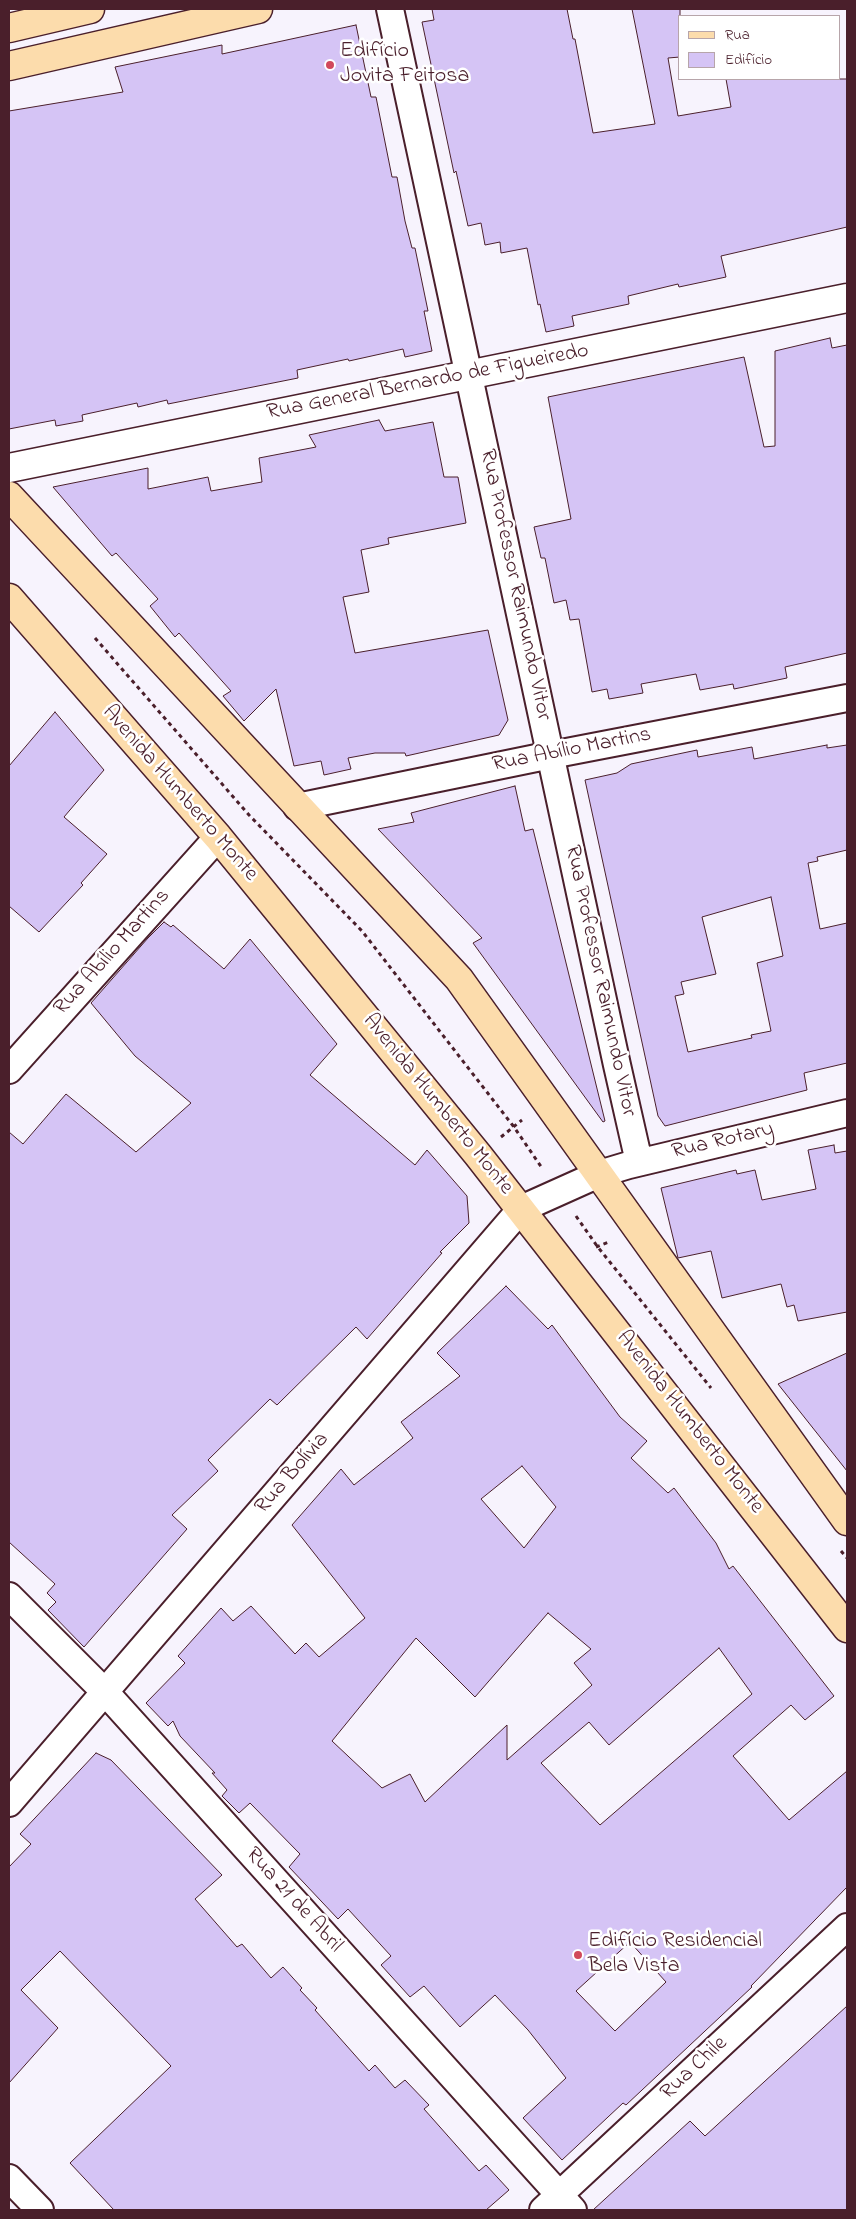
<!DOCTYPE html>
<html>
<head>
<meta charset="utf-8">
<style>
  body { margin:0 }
  #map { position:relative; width:856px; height:2219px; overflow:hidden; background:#f7f3fd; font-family:"Indie Flower",sans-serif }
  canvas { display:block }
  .frame { position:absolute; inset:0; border:10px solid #4a1f2b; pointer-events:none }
  .legend { position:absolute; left:678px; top:15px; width:162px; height:65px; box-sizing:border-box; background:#fff; border:1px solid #b7a5aa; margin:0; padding:6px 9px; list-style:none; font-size:15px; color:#4a1f2b }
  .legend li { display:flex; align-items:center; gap:10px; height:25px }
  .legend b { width:25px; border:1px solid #b7a5aa }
</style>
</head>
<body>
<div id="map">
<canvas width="856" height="2219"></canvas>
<div class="frame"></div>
<ul class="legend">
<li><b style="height:6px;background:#fcdcac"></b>Rua</li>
<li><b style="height:14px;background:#d5c4f5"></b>Edifício</li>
</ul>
</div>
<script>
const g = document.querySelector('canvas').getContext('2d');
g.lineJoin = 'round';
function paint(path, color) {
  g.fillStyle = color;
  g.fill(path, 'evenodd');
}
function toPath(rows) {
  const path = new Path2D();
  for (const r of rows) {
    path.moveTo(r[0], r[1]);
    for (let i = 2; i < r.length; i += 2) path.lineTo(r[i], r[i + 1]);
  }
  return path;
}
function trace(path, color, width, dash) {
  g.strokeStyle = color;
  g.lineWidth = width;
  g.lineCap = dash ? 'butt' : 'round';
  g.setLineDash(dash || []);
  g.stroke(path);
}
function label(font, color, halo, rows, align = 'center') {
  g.font = font + ' "Indie Flower",sans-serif';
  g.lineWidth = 5;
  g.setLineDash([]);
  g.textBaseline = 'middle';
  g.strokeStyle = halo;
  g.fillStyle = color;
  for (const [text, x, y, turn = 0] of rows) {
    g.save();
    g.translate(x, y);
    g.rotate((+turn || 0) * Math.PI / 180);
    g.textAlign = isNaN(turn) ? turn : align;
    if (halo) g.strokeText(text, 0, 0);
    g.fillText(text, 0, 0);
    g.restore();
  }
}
const building = toPath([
  [432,9,567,9,573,39,575,39,593,133,655,124,632,9,680,9,680,57,668,58,678,116,731,107,726,79,847,79,847,227,721,256,726,277,679,287,678,284,628,296,629,304,572,316,574,326,546,332,540,304,538,305,527,248,501,253,500,242,485,245,481,223,468,226,456,171,454,173,422,22,434,20,432,9],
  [356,25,371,97,376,97,392,177,397,177,405,221,412,248,415,248,428,311,424,311,432,351,405,357,403,349,349,361,348,359,297,370,298,378,168,404,167,400,138,407,137,403,82,415,83,421,56,426,55,420,9,429,9,111,123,92,115,67,222,45,222,54,356,25],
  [830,338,832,348,847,345,847,653,785,667,787,678,734,689,733,684,700,690,696,674,641,684,643,693,609,699,607,689,592,692,579,619,570,620,566,600,554,603,545,558,541,558,534,527,571,519,548,397,744,357,764,447,775,446,775,351,830,338],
  [379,420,385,431,433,422,444,477,458,477,466,523,388,538,389,544,361,550,369,592,343,597,355,653,488,630,508,720,499,735,406,756,405,753,375,753,348,758,351,769,324,775,321,761,294,766,276,689,244,721,223,696,231,691,179,633,175,637,150,606,158,599,116,553,112,556,53,487,148,468,148,489,208,477,211,491,262,482,259,458,316,447,309,435,379,420],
  [55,712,104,770,64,817,107,854,81,883,83,885,39,932,9,906,9,766,55,712],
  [827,745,827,748,847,745,847,850,817,857,818,861,808,863,820,929,847,923,847,1063,804,1073,807,1090,665,1126,658,1116,585,780,617,773,631,764,697,750,698,757,752,747,754,759,827,745],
  [771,897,783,956,757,963,771,1031,751,1035,752,1038,688,1052,675,996,684,994,681,982,716,974,702,917,771,897],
  [515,786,525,831,533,829,605,1121,603,1122,473,943,482,938,378,829,414,822,411,813,515,786],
  [164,922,171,927,173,925,224,969,250,939,337,1044,310,1075,415,1165,427,1150,467,1196,469,1223,440,1252,442,1253,367,1339,356,1327,277,1405,270,1399,208,1460,218,1471,172,1515,187,1529,84,1647,48,1610,56,1602,47,1593,55,1584,9,1542,9,1132,23,1144,66,1094,136,1152,191,1103,135,1056,91,1003,148,938,164,922],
  [834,1145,835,1153,847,1151,847,1312,798,1321,794,1305,787,1307,781,1284,722,1298,711,1251,678,1258,661,1188,736,1170,737,1174,755,1170,762,1200,816,1189,808,1150,834,1145],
  [506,1286,548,1329,552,1325,620,1417,647,1441,631,1458,668,1493,674,1488,716,1543,729,1569,733,1566,834,1696,805,1720,791,1705,733,1756,789,1820,847,1771,847,1887,751,1986,752,1987,626,2105,623,2103,562,2160,523,2118,566,2078,528,2030,495,1995,460,2027,424,1986,410,1997,381,1965,391,1956,348,1909,338,1919,289,1867,300,1854,250,1803,239,1813,222,1796,227,1790,212,1773,215,1773,180,1736,173,1721,168,1726,146,1703,185,1663,178,1656,221,1608,233,1621,251,1606,295,1654,306,1643,319,1657,365,1618,292,1525,341,1469,354,1485,413,1438,401,1422,460,1376,437,1353,506,1286],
  [522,1466,556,1507,524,1548,481,1499,522,1466],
  [548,1613,591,1649,574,1663,592,1685,507,1760,507,1725,425,1802,410,1774,382,1788,332,1741,416,1638,475,1697,548,1613],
  [719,1648,752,1694,600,1825,541,1763,589,1722,609,1745,719,1648],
  [630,1942,666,1982,615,2031,576,1991,630,1942],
  [847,1353,847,1471,778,1384,847,1353],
  [96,1753,111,1760,222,1875,195,1899,237,1947,242,1944,271,1978,283,1967,302,1988,300,1990,317,2008,315,2010,369,2071,375,2065,395,2088,405,2080,429,2105,424,2109,479,2171,486,2165,509,2190,486,2210,114,2210,70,2163,171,2066,60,1951,21,1990,58,2028,9,2083,9,1867,31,1844,20,1834,96,1753],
  [847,2006,847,2210,593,2210,690,2121,705,2136,847,2006]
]);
const path = toPath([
  [95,638,249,815,362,931,514,1127,542,1168],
  [501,1137,522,1120],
  [576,1216,597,1246,711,1388],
  [596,1247,609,1242],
  [841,1551,847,1558]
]);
const street = toPath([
  [390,9,617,1065,639,1162],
  [297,807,551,755,847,698],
  [9,1070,218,837],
  [9,1596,106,1693,573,2210],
  [9,1803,521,1209,599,1174,629,1165,847,1113],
  [9,2178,40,2210],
  [543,2210,847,1927]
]);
const secondary = toPath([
  [9,468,847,298]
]);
const primary = toPath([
  [9,28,90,9],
  [9,66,258,9],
  [9,496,459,979,847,1521],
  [9,598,218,837,478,1155,847,1628]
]);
const markers = [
  [330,65,5,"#d1495b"],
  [578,1955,5,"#d1495b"]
];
const poiNames = [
  ["Edifício",340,52],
  ["Jovita Feitosa",340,77],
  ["Edifício Residencial",588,1942],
  ["Bela Vista",588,1967]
];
const streetNames = [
  ["Rua General Bernardo de Figueiredo",428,383,-11],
  ["Rua Professor Raimundo Vitor",514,585,78],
  ["Rua Abílio Martins",572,751,-11],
  ["Avenida Humberto Monte",179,794,49],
  ["Rua Abílio Martins",113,953,-48],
  ["Rua Professor Raimundo Vitor",599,981,78],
  ["Avenida Humberto Monte",437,1105,51],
  ["Rua Rotary",723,1142,-13],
  ["Avenida Humberto Monte",689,1423,52],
  ["Rua Bolívia",293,1474,-49],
  ["Rua 21 de Abril",293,1901,48],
  ["Rua Chile",695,2069,-43]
];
paint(building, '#d5c4f5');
trace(building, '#4a1f2b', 1);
trace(street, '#4a1f2b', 30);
trace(secondary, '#4a1f2b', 31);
trace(primary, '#4a1f2b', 31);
trace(path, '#4a1f2b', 3, [4, 4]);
trace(street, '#fff', 26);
trace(secondary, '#fff', 28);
trace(primary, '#fcdcac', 28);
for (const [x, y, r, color] of markers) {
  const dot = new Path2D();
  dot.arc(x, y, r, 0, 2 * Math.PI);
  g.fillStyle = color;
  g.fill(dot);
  trace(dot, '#fff', 2);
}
label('22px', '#4a1f2b', '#fff', poiNames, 'left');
label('22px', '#4a1f2b', '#fff', streetNames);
</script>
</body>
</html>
